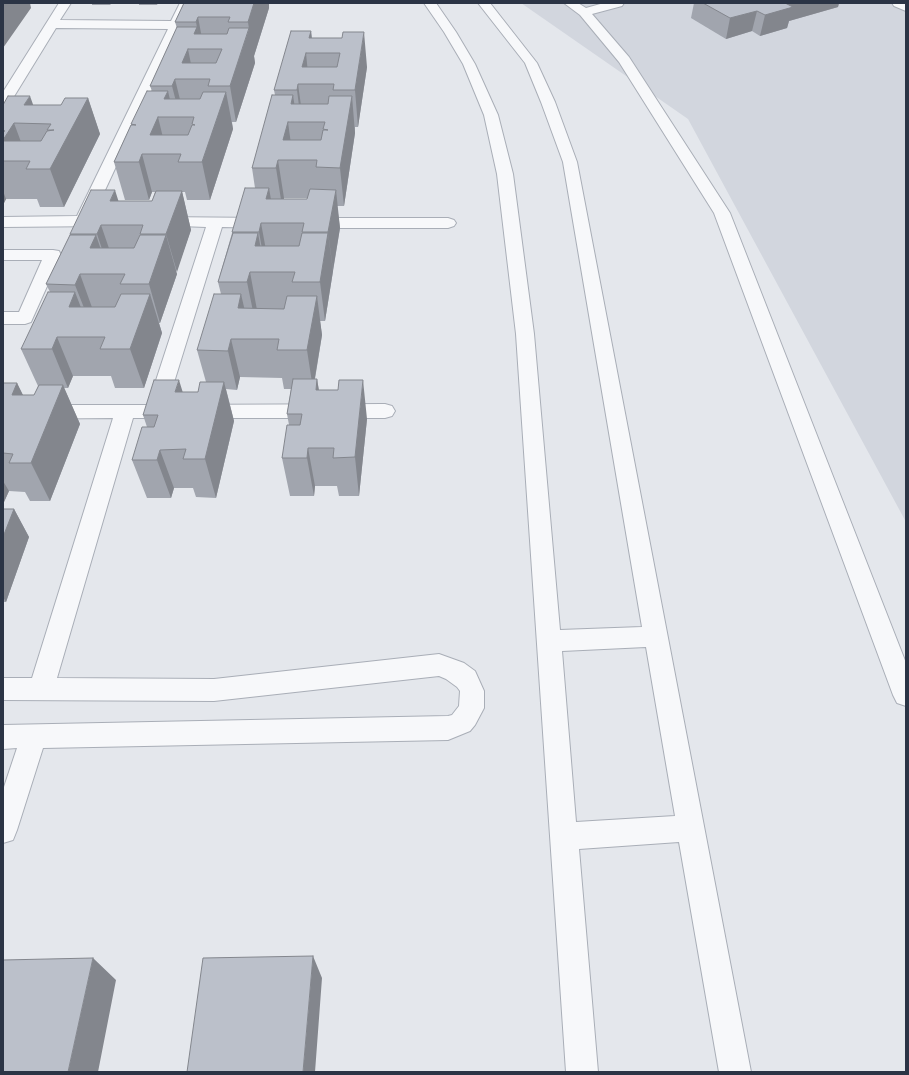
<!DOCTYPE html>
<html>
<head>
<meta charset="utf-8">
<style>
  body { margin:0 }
  #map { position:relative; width:909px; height:1075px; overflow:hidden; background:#e4e7ec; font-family:"Golos Text",sans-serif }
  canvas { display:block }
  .frame { position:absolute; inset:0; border:4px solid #2b3445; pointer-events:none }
</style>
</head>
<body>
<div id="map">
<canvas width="909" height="1075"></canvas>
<div class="frame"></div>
</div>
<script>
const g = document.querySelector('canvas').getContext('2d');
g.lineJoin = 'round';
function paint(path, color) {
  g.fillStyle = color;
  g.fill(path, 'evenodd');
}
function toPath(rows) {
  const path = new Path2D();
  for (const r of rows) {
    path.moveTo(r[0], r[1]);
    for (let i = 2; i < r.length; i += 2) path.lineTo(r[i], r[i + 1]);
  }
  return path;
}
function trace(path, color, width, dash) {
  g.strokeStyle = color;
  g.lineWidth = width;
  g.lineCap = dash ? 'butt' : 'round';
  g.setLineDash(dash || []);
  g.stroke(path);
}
const built = toPath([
  [521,3,906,3,906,522,688,119]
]);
const minor = toPath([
  [59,3,71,3,60,20,171,21,180,3,192,3,93,216,112,218,114,221,112,224,106,226,3,227,3,217,77,216,168,29,56,28,10,103,8,106,3,107,3,92,59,3],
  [424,3,436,3,456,32,475,64,498,115,513,174,534,334,560,630,642,627,563,162,541,102,525,63,478,3,490,3,537,63,555,102,577,162,751,1072,719,1072,679,842,579,849,598,1072,566,1072,516,334,497,174,484,115,463,64,444,32,424,3],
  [646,647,675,816,576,822,562,651,646,647],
  [564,3,578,3,586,8,604,3,624,3,622,6,592,14,629,57,730,213,906,663,906,706,897,703,893,695,714,213,619,62,580,15,564,3],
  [892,3,906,3,906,11,894,6,892,3],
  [160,217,264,218,270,220,272,223,270,226,264,228,222,227,167,405,385,404,392,406,395,411,392,416,385,418,133,418,57,678,214,679,439,654,464,663,475,671,484,691,484,708,475,725,470,731,448,740,43,748,17,830,13,840,3,843,3,790,17,748,3,749,3,725,448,716,452,715,459,706,460,691,457,687,446,679,439,676,214,701,3,700,3,678,32,678,113,418,3,419,3,405,148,405,206,227,154,225,152,222,154,219,160,217],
  [310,218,448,218,454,220,456,223,454,226,448,228,310,228,304,226,302,223,304,220,310,218],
  [3,250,53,250,59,251,61,255,31,322,25,324,3,324,3,312,19,312,42,260,3,260,3,250]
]);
const wall = toPath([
  [92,3,112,3,110,5,92,5],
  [139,3,158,3,157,5,139,5],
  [184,3,272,3,269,3,269,8,254,56,255,63,236,122,232,122,233,129,210,200,187,200,185,192,182,192,191,230,176,272,177,274,160,323,159,323,162,333,144,388,115,388,111,376,73,376,68,388,64,388,80,424,50,501,30,501,25,492,9,491,4,502,3,502,3,383,17,383,23,395,34,395,38,386,21,349,50,292,46,284,70,235,70,234,119,201,152,201,155,192,152,192,149,200,125,200,114,162,131,125,131,124,152,91,150,86,177,28,175,22],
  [694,3,839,3,838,7,789,21,787,28,760,36,752,31,726,39,691,18],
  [311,31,312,38,367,67,358,127,355,127,355,133,344,206,337,206,340,228,325,321,320,321,322,335,315,379,317,379,319,390,367,419,359,496,339,496,337,486,315,486,314,496,290,496,282,458,289,425,287,414,291,389,284,389,282,378,240,377,237,390,226,389,234,421,216,498,196,497,193,488,174,488,171,498,147,498,132,460,147,427,143,415,183,392,198,392,206,382,197,350,221,294,218,282,232,233,232,232,255,188,252,168,275,95,274,90],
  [284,198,308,198,307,199,284,199],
  [88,98,100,134,64,207,40,207,37,199,6,199,3,205,3,105,61,105],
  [3,509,14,509,29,537,6,602,3,602]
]);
const shadedWall = toPath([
  [3,3,30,3,31,8,3,48],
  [254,3,269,3,269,8,254,56,255,63,236,122,230,86,249,29,248,22],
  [785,3,839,3,838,7,789,21,787,28,760,36,765,15],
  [757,11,752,31,726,39,730,18],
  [198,17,204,49,201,49,196,22],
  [197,27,201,49,194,34],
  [311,31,313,53,309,38],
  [364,32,367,67,358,127,355,90],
  [188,49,194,79,182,63],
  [306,53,309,84,302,67],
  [175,79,184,116,180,117,172,86],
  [298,84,303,120,301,122,297,90],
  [168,91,174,117,164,99],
  [226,92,233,129,210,200,202,162],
  [293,95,297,122,291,104],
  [30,96,40,124,24,105],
  [352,96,355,133,344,206,340,168],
  [88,98,100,134,64,207,50,169],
  [158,117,167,154,150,135],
  [288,122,293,159,283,140],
  [14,123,28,161,3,143,3,140],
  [142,154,152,192,149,200,139,162],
  [278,160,284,198,282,206,276,168],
  [269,188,275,223,266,199],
  [115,190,126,225,110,201],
  [336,190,340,228,333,270,328,232],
  [3,191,6,199,3,205],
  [182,191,191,230,177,272,166,234],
  [261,223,268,261,266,271,259,232],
  [101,225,114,263,110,273,97,234],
  [258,233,265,272,255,246],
  [328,233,333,271,325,321,320,282],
  [96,235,109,274,90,248],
  [166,235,177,274,160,323,149,284],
  [250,272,257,310,255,321,247,282],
  [80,274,94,313,90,323,75,285],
  [75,292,90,331,69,307],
  [150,294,162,333,144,388,130,349],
  [241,294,250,333,238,308],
  [317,296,322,335,313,389,307,350],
  [57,337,73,376,68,388,52,349],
  [231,339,240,377,237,390,228,351],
  [317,379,323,417,316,390],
  [179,380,191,419,175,392],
  [363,380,367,419,359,496,355,457],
  [224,382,234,421,216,498,205,459],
  [17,383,36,422,12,395],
  [63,385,80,424,50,501,31,463],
  [308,448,315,486,314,496,307,458],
  [160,450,174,488,171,498,157,460],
  [3,481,9,491,4,502,3,500],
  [14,509,29,537,6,602,3,597,3,537],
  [313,956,322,978,315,1072,303,1072],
  [93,958,116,980,98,1072,68,1072]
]);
const building = toPath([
  [184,3,254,3,248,22,228,22,230,17,198,17,196,22,175,22,184,3],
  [703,3,786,3,785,3,793,7,765,15,757,11,730,18,703,3],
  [177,27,197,27,194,34,227,34,229,28,249,28,230,86,208,86,210,79,175,79,172,86,150,86,177,27],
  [188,49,222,49,216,63,182,63,188,49],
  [291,31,311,31,309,38,342,38,343,32,364,32,355,90,333,90,334,84,298,84,297,90,274,90,291,31],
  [306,53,340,53,337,67,302,67,306,53],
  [147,91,168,91,164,99,200,99,203,92,226,92,202,162,178,162,181,154,142,154,139,162,114,162,131,125,136,125,131,124,147,91],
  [158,117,194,117,192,124,195,125,192,125,188,135,150,135,158,117],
  [272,95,293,95,291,104,328,104,329,96,352,96,340,168,316,167,317,160,278,160,276,168,252,168,272,95],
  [288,122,325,122,323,129,328,130,323,130,321,140,283,140,288,122],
  [8,96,30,96,24,105,61,105,65,98,88,98,50,169,26,169,30,161,3,161,3,141,41,141,47,131,54,130,47,130,51,124,14,123,3,140,3,131,5,131,3,131,3,105,8,96],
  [245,188,269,188,266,199,307,199,310,189,336,190,328,232,302,232,304,223,261,223,259,232,232,232,245,188],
  [91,190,115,190,110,201,152,201,156,191,182,191,166,234,140,234,143,225,101,225,97,234,70,234,91,190],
  [233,233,258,233,255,246,299,246,302,233,328,233,320,282,292,282,295,272,250,272,247,282,218,282,233,233],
  [70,235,96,235,90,248,134,248,140,235,166,235,149,284,120,284,125,274,80,274,75,285,46,284,70,235],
  [48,292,75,292,69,307,115,307,121,294,150,294,130,349,100,349,105,337,57,337,52,349,21,349,48,292],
  [214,294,241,294,238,308,284,309,287,296,317,296,307,350,277,350,279,339,231,339,228,351,197,350,214,294],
  [293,379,317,379,316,390,338,390,339,380,363,380,355,457,333,458,334,448,308,448,307,458,282,458,287,425,300,425,302,414,287,414,293,379],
  [154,380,179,380,175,392,198,392,200,382,224,382,205,459,183,459,186,449,160,450,157,460,132,460,142,427,154,427,158,415,143,415,154,380],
  [3,383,17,383,12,395,34,395,39,385,63,385,31,463,9,463,13,454,3,453,3,383],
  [3,509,14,509,3,537,3,509],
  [313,956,303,1072,187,1072,203,958,313,956],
  [93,958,68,1072,3,1072,3,960,93,958]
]);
paint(built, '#d2d6de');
trace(minor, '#a9aeb7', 2);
paint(minor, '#f7f8fa');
paint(wall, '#a1a5ae');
paint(shadedWall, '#83868d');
paint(building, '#bbc0ca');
trace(building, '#83868d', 1);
</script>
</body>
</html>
